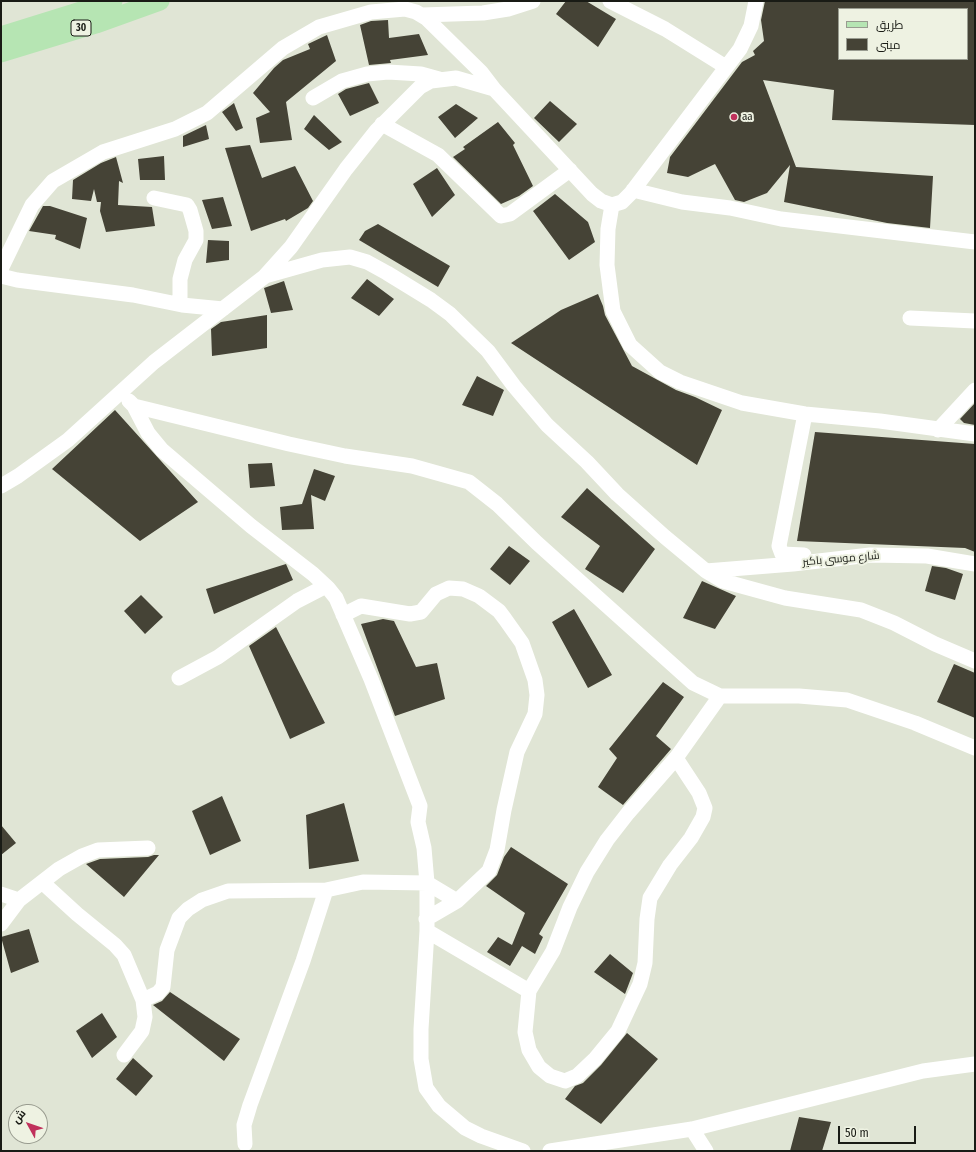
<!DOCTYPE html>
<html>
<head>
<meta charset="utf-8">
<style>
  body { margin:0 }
  #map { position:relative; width:976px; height:1152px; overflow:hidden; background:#e0e5d5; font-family:"Fira Sans Condensed",Cairo,sans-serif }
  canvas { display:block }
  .frame { position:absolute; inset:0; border:2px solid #191b15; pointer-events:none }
  .legend { position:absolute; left:838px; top:8px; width:130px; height:52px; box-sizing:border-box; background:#eef2e2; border:1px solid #999c90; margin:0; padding:5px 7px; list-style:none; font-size:12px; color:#191b15 }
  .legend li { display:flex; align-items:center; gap:8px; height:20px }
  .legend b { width:20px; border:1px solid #999c90 }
  .north { position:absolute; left:8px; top:1104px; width:40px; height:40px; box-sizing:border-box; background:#eef2e2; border:1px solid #999c90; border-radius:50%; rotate:310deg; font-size:11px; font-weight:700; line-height:16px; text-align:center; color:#191b15 }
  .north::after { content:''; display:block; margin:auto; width:14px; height:18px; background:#c0315c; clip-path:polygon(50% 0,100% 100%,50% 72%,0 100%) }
  .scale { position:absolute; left:838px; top:1126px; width:78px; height:18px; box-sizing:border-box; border:2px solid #191b15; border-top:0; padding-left:5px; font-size:12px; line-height:14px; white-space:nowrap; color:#191b15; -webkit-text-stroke:3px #eef2e2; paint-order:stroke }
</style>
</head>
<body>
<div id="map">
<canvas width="976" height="1152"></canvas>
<div class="frame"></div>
<ul class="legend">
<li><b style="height:5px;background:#b6e5b3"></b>طريق</li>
<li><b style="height:11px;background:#454336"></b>مبنى</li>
</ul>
<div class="north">ش</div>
<div class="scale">50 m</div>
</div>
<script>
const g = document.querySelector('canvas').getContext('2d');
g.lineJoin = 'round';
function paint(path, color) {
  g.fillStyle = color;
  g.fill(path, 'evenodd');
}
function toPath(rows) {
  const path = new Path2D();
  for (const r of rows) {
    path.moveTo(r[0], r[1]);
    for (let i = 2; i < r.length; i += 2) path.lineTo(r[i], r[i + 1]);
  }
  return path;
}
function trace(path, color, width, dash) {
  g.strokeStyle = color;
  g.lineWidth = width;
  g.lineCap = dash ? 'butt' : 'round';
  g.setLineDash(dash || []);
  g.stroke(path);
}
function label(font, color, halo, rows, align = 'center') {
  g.font = font + ' "Fira Sans Condensed",Cairo,sans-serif';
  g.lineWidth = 4;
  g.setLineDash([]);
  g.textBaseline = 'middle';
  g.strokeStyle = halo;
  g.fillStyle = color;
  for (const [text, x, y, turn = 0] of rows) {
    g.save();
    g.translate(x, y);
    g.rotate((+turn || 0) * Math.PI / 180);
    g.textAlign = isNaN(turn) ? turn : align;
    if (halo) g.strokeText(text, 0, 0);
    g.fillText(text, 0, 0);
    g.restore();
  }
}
const building = toPath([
  [566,1,586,1,616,19,598,47,556,14],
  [765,1,975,1,975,125,832,120,834,90,763,80,796,167,933,176,930,228,887,223,784,202,790,165,767,193,744,202,735,200,715,164,688,177,667,173,670,157,742,62,755,55,753,51,764,41,761,20],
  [839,9,967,9,967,59,839,59],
  [388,20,389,38,419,34,428,55,390,60,391,63,369,65,360,25,371,21],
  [327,35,336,61,286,102,292,140,260,143,256,118,270,112,253,93,274,68,283,60,310,49,308,44],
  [369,83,379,103,350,116,338,94,346,89],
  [550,101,577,124,559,142,534,118],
  [234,103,243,128,236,131,222,112],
  [456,104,478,118,455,138,438,117],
  [314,115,342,142,329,150,304,129],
  [498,122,515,143,513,145,533,186,519,196,501,204,453,157,465,149,463,147],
  [206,125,209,139,183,147,183,136],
  [250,145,262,178,295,166,313,201,308,208,286,221,285,219,251,231,225,148],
  [164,156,165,180,140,180,138,159],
  [116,157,123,183,119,181,118,205,152,207,155,226,106,232,100,211,101,202,97,202,94,189,91,201,72,199,73,180,101,163],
  [437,168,455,195,432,217,413,184],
  [555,194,588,222,595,242,569,260,533,211],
  [223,197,232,226,212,229,202,200],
  [43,206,50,206,87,218,80,249,55,239,56,235,29,231],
  [378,224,450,266,438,287,359,240,365,231],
  [208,240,229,241,229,260,206,263],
  [367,279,394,299,379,316,351,298],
  [284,281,293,310,271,313,264,288],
  [598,294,603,306,605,315,632,366,676,390,695,397,722,410,697,465,511,343,561,310],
  [267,315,267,348,212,356,211,329,221,322],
  [477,376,504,390,493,416,462,405],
  [975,403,975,425,964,423,960,419],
  [115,410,198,502,140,541,52,469],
  [815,432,975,444,975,552,965,548,797,541],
  [272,463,275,486,250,488,248,464],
  [314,469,335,476,325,501,311,495,314,529,282,530,280,507,302,504],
  [587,488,655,549,623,593,585,569,600,546,561,517],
  [509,546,530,561,510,585,490,569],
  [286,564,293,580,214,614,206,589],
  [932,566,946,568,963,574,955,600,925,591],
  [702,581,736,596,715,629,683,618],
  [141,595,163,617,145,634,124,611],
  [574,609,612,675,588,688,552,622],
  [383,619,394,621,416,667,437,663,445,699,395,716,361,624],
  [276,627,325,723,290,739,249,646],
  [954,664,975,673,975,718,937,702],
  [663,682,684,697,656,736,671,749,623,805,598,787,617,758,609,749],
  [222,796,241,841,210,855,192,811],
  [344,803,359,861,309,869,306,815],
  [1,825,16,843,1,855],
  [511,847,568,884,539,934,543,937,535,954,522,946,510,966,487,952,498,937,512,945,525,913,486,886,497,875,504,857],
  [154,855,159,855,124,897,86,864,100,859,148,857],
  [29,929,39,962,11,973,1,937],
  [610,954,633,973,625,994,594,972],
  [170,992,240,1039,224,1061,153,1005,162,1001],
  [102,1013,117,1037,92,1058,76,1031],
  [627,1033,658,1059,601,1124,565,1099,575,1086,583,1083,601,1065],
  [133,1058,153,1076,136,1096,116,1079],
  [799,1117,831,1122,822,1151,790,1151]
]);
const minor = toPath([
  [610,1,665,29,726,67],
  [422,15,483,13,508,9,533,1],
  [313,98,342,81,367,74,388,72,421,74,439,79],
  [382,124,438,155,501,216,510,214,570,170],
  [633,190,682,202,730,208,781,219,975,242],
  [154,198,187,205,190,210,196,231,196,240,185,260,180,279,180,304],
  [612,205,608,229,607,265,613,311,630,345,660,372,680,382,742,403,805,414,880,421,975,434],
  [1,269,32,205,53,181,103,152,175,129,207,113,283,48,319,27,371,12,405,9,416,12,426,18,481,72,494,89],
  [1,276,17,280,133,295,182,305,223,309],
  [265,276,322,260,350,257,367,262,387,273,431,300,450,314,488,351,514,386,547,425,587,462,617,494,665,537,706,571,723,581,785,598,861,610,894,623,935,644,975,661],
  [910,318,975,321],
  [129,401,134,406,148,433,162,450,251,526,313,574,328,588,336,598,371,679,420,806,418,822,424,848,427,883,427,931,421,1029,421,1059,426,1088,439,1106,465,1128,481,1136,523,1151],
  [134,406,289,444,345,456,412,466,469,482,497,504,537,543,693,683,720,696,799,696,847,700,915,723,975,748],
  [938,430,975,390],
  [1,486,18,476,68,440,154,362,264,277,291,247,346,169,377,130,420,87,431,81,456,78,494,89,592,194,601,201,612,205,622,202,631,193,740,49,751,26,756,1],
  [804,555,782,554,779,546,805,414],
  [706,571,793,564,870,555,927,556,975,564],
  [343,615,361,606,410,614,421,612,436,594,449,588,463,589,479,596,499,611,505,619,522,643,535,680,537,695,535,714,517,752,504,810,497,850,489,871,457,901,426,919],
  [179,678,218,657,297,601,326,586],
  [676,758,699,793,705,808,703,817,691,838,670,865,650,898,647,919,645,963,640,984,618,1031,595,1059,577,1076,565,1081,550,1076,539,1067,529,1050,525,1032,529,991,553,951,570,907,587,872,607,840,628,813,676,758,720,696],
  [42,882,77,914,115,945,124,955,143,1000,145,1017,142,1031,124,1055],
  [1,894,19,900],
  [1,924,19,900,59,869,82,856,98,850,148,848],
  [427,931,529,991],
  [143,1000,158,993,163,987,167,950,179,918,188,909,202,900,228,891,326,890,363,882,427,883,457,901],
  [692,1129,706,1151],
  [245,1144,244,1125,250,1105,303,961,326,890],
  [550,1151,692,1129,923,1071,975,1064]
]);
const major = toPath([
  [1,36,113,1],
  [1,53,96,24,160,1]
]);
const markers = [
  [734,117,4,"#c0315c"]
];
const shields = [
  [81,28,20]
];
const shieldNames = [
  ["30",81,28]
];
const poiNames = [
  ["aa",742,117]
];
const streetNames = [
  ["شارع موسى باكير",841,559,-5]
];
paint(building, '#454336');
trace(minor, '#fff', 15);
trace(major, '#b6e5b3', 19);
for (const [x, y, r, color] of markers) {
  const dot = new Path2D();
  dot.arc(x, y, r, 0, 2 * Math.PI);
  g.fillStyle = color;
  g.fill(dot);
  trace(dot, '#eef2e2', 1.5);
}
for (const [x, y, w] of shields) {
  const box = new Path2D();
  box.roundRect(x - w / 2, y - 8, w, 16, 3);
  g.fillStyle = '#eef2e2';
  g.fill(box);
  trace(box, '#191b15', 1);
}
label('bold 10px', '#191b15', null, shieldNames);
label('11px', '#191b15', '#eef2e2', poiNames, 'left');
label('11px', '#191b15', '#eef2e2', streetNames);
</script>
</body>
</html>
